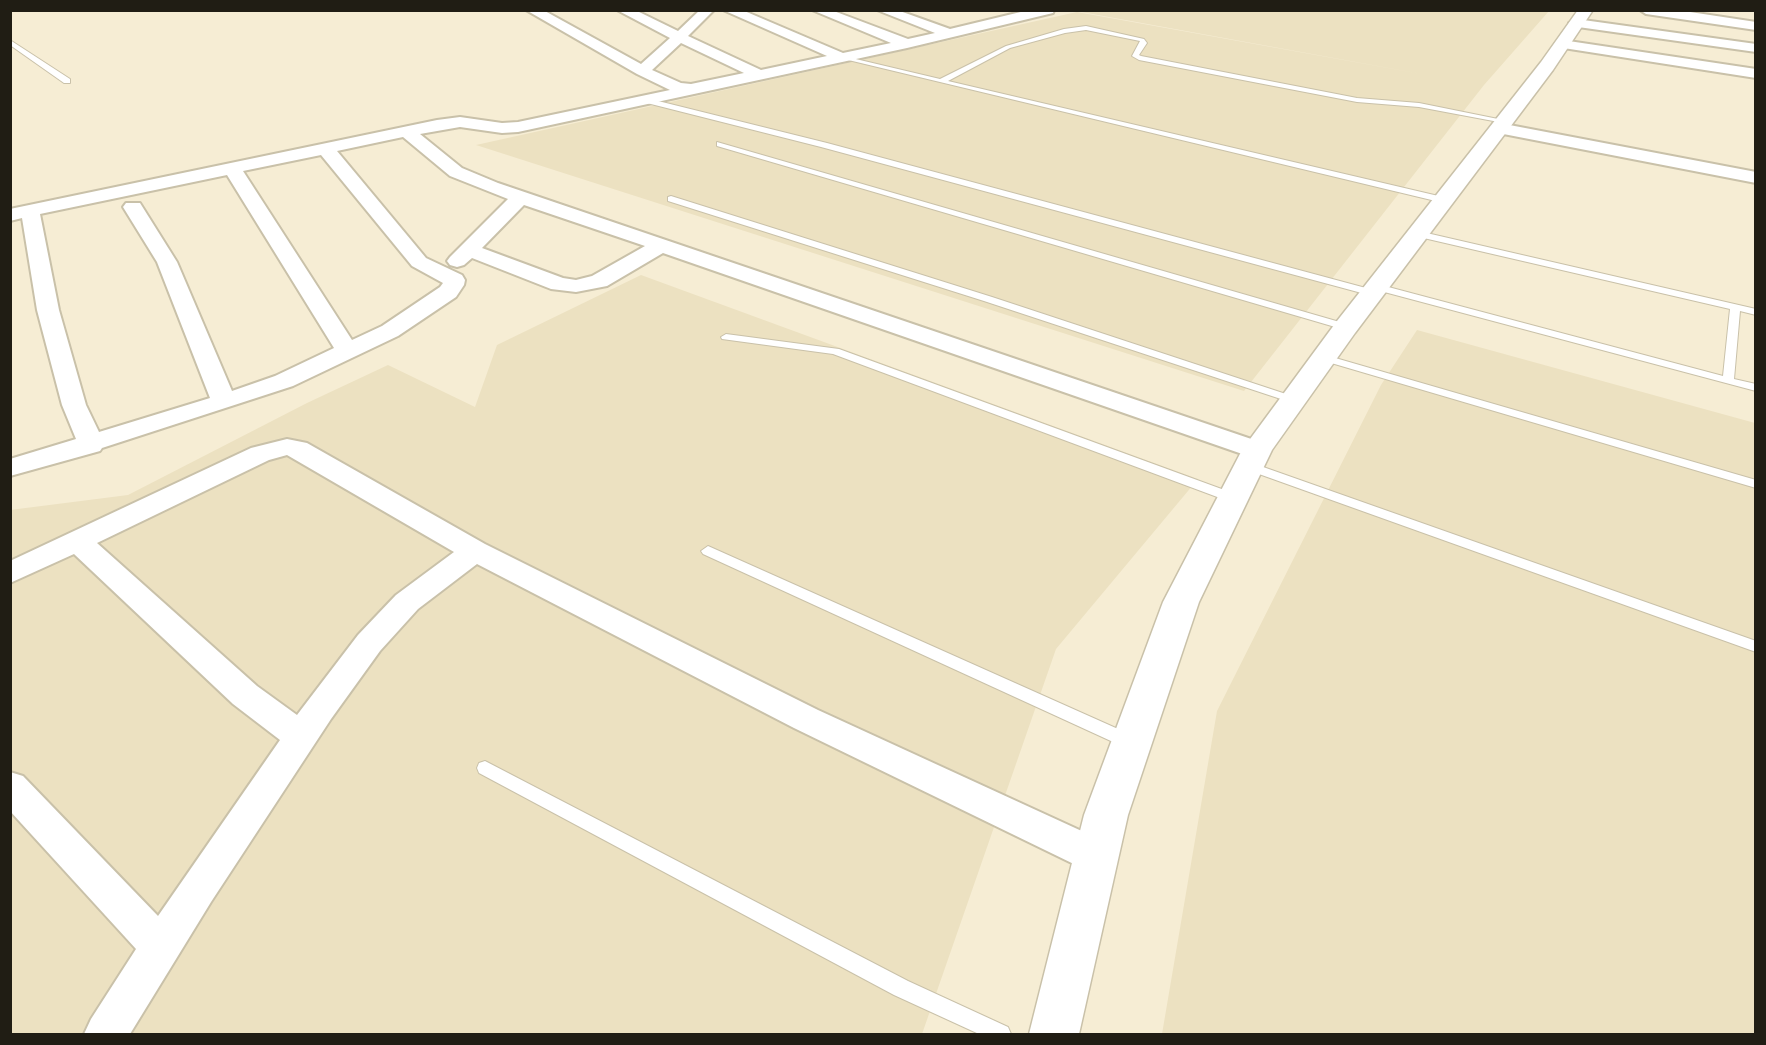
<!DOCTYPE html>
<html>
<head>
<meta charset="utf-8">
<style>
  body { margin:0 }
  #map { position:relative; width:1766px; height:1045px; overflow:hidden; background:#f6edd4; font-family:Lora,serif }
  canvas { display:block }
  .frame { position:absolute; inset:0; border:12px solid #201d14; pointer-events:none }
</style>
</head>
<body>
<div id="map">
<canvas width="1766" height="1045"></canvas>
<div class="frame"></div>
</div>
<script>
const g = document.querySelector('canvas').getContext('2d');
g.lineJoin = 'round';
function paint(path, color) {
  g.fillStyle = color;
  g.fill(path, 'evenodd');
}
function toPath(rows) {
  const path = new Path2D();
  for (const r of rows) {
    path.moveTo(r[0], r[1]);
    for (let i = 2; i < r.length; i += 2) path.lineTo(r[i], r[i + 1]);
  }
  return path;
}
function trace(path, color, width, dash) {
  g.strokeStyle = color;
  g.lineWidth = width;
  g.lineCap = dash ? 'butt' : 'round';
  g.setLineDash(dash || []);
  g.stroke(path);
}
const built = toPath([
  [1076,11,1549,11,1484,85,1244,391,476,145,1077,12,1427,75],
  [641,275,1198,479,1056,649,922,1034,11,1034,10,510,128,495,307,403,388,365,475,407,497,345],
  [1417,330,1755,423,1755,1034,1162,1034,1217,711,1381,385]
]);
const service = toPath([
  [1086,26,1144,39,1147,43,1139,55,1141,56,1357,98,1419,103,1508,121,1504,123,1419,107,1357,102,1139,60,1132,56,1140,41,1086,30,1065,33,1010,48,948,81,1447,198,1448,200,1444,203,840,58,843,56,940,79,1006,46,1064,29,1086,26],
  [10,40,70,79,70,83,64,83,10,45,10,40],
  [646,98,827,143,1377,291,1378,293,1373,296,1369,295,821,147,643,102,642,100,646,98],
  [717,142,1350,325,1351,327,1346,330,1342,329,717,146,717,142],
  [671,196,992,297,1298,398,1300,400,1298,402,1290,402,984,301,668,201,668,197,671,196],
  [1418,231,1756,309,1756,315,1740,311,1734,379,1756,384,1756,391,1373,289,1372,287,1377,284,1723,376,1730,309,1415,236,1413,234,1418,231],
  [726,334,839,349,1238,495,1240,498,1233,502,1228,501,833,354,722,339,721,337,726,334],
  [1325,355,1756,480,1756,488,1321,360,1319,358,1325,355],
  [1249,462,1756,641,1756,652,1245,469,1243,466,1245,463,1249,462],
  [708,546,1136,737,1138,742,1136,747,1130,748,1124,747,703,554,701,551,708,546],
  [485,761,908,981,1008,1027,1011,1034,979,1034,894,995,479,773,477,768,479,763,485,761]
]);
const minor = toPath([
  [526,10,543,10,641,64,670,38,617,10,635,10,678,31,700,10,714,10,688,36,761,70,827,56,723,10,742,10,843,53,891,43,812,10,831,10,908,39,935,33,877,10,897,10,950,29,1029,10,1054,10,1053,13,907,48,518,132,502,133,460,127,420,134,462,168,498,183,1266,444,1270,450,1266,456,1257,458,1248,456,663,253,607,286,576,292,551,289,472,258,464,265,457,267,450,265,447,261,450,257,508,199,450,176,403,137,337,151,426,258,462,275,465,280,464,285,456,297,398,336,293,386,102,448,100,451,10,476,10,459,76,439,62,405,37,310,22,218,10,221,10,209,437,120,460,117,502,123,518,122,670,90,637,74,526,10],
  [681,43,744,73,691,84,681,83,652,70,681,43],
  [321,155,412,266,443,283,440,287,382,326,352,340,243,171,321,155],
  [227,175,334,348,275,376,232,391,177,262,140,203,126,203,123,207,157,262,210,398,99,432,86,405,59,310,40,214,227,175],
  [524,205,645,246,592,276,576,280,563,278,482,248,524,205],
  [1640,10,1677,10,1756,22,1756,30,1646,14,1640,10],
  [1576,19,1756,44,1756,52,1571,26,1569,23,1576,19],
  [1562,40,1756,69,1756,78,1557,47,1555,44,1562,40],
  [1499,123,1756,172,1756,183,1493,132,1491,128,1493,124,1499,123],
  [287,439,307,443,485,544,818,710,1110,844,1115,856,1110,868,1096,872,1082,868,794,728,477,564,418,609,380,651,331,719,211,902,130,1034,84,1034,91,1019,136,949,10,811,10,772,23,776,158,916,280,740,233,704,74,554,10,583,10,561,251,448,287,439],
  [287,455,454,552,396,595,358,635,297,715,257,686,97,543,269,460,287,455]
]);
const secondary = toPath([
  [1578,10,1593,10,1553,70,1355,333,1272,450,1199,602,1128,815,1079,1034,1029,1034,1084,815,1163,602,1242,450,1337,321,1541,62,1578,10]
]);
paint(built, '#ece1c1');
trace(service, '#c9c1a9', 2);
trace(minor, '#c9c1a9', 4);
trace(secondary, '#c9c1a9', 3);
paint(service, '#fff');
paint(minor, '#fff');
paint(secondary, '#fff');
</script>
</body>
</html>
